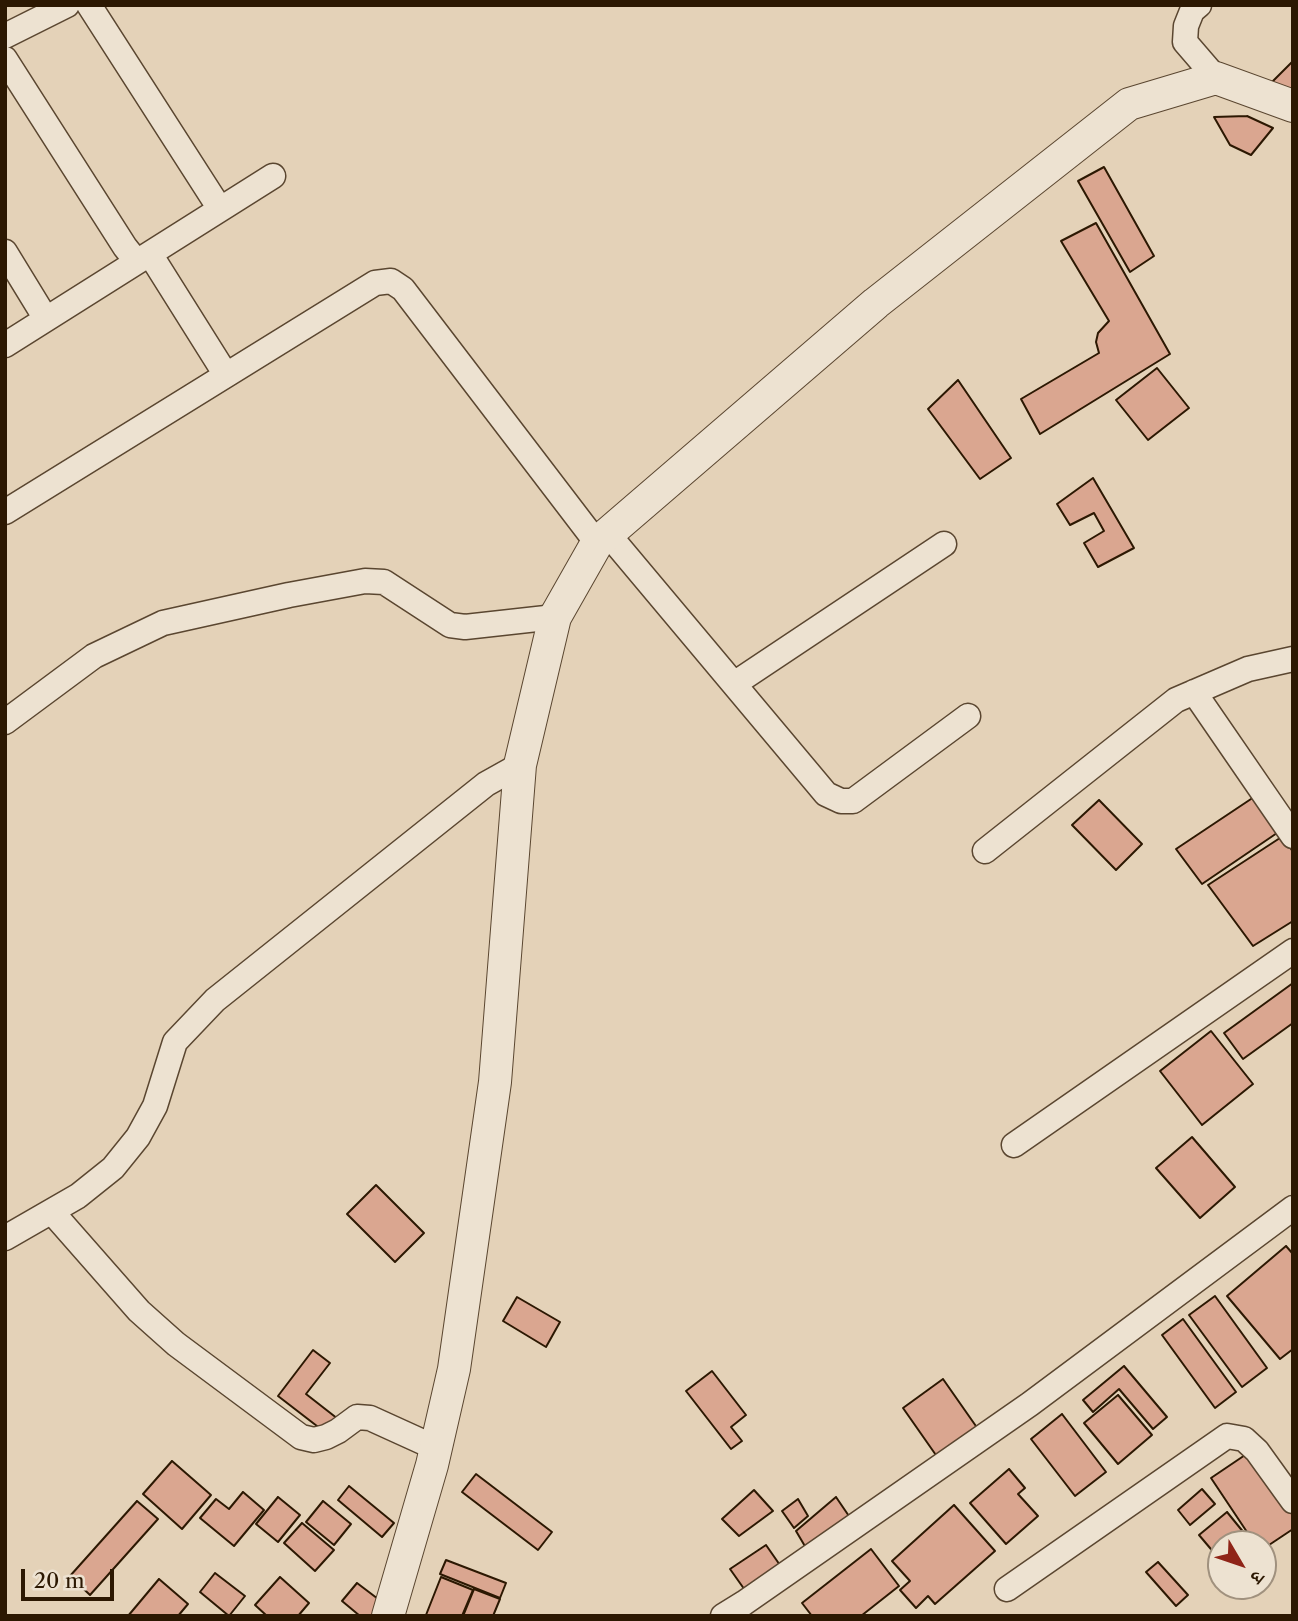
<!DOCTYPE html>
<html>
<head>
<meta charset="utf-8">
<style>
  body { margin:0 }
  #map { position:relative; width:1298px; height:1621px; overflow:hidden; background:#e4d2b8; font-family:"Libre Caslon Text","Noto Serif Devanagari",serif }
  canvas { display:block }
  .frame { position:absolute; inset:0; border:7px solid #2c1802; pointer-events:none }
  .north { position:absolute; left:1207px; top:1530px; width:70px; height:70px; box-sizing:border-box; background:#ede2d1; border:2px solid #a0917e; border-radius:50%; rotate:129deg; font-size:19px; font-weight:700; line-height:28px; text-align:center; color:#2c1802 }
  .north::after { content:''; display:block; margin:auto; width:24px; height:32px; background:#8f2418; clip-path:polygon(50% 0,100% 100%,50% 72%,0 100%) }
  .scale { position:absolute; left:21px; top:1569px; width:93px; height:32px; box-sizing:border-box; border:4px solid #2c1802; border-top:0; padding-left:9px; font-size:21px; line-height:24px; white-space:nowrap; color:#2c1802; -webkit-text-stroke:5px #ede2d1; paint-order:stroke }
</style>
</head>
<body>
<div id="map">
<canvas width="1298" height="1621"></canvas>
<div class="frame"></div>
<div class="north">उ</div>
<div class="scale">20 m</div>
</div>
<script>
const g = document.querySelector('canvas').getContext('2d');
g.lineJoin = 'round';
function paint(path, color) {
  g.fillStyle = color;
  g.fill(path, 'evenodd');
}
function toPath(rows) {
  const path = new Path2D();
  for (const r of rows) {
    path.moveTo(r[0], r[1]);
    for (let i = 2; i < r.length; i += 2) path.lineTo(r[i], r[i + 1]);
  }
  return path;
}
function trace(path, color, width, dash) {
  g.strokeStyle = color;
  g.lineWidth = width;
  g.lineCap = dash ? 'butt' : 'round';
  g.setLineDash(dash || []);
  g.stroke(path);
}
const building = toPath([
  [1293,61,1293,98,1266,88,1293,61],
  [1247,116,1273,128,1251,155,1230,145,1214,117,1247,116],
  [1104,167,1154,256,1130,272,1078,181,1104,167],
  [1096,223,1170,354,1040,434,1021,399,1099,353,1096,342,1098,333,1109,321,1061,241,1096,223],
  [1157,368,1189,408,1148,440,1116,400,1157,368],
  [958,380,1011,458,980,479,928,409,958,380],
  [1093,478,1134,548,1098,567,1084,543,1104,531,1094,513,1070,525,1057,504,1093,478],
  [1257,795,1280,831,1202,884,1176,849,1257,795],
  [1099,800,1142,844,1116,870,1072,825,1099,800],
  [1283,836,1293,852,1293,921,1253,946,1208,885,1283,836],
  [1293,983,1293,1023,1243,1059,1224,1033,1293,983],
  [1211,1031,1253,1084,1202,1125,1160,1071,1211,1031],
  [1192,1137,1235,1187,1200,1218,1156,1168,1192,1137],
  [376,1185,424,1233,395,1262,347,1214,376,1185],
  [1286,1246,1293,1254,1293,1349,1280,1359,1227,1296,1286,1246],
  [1215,1296,1267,1368,1242,1387,1189,1315,1215,1296],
  [517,1297,560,1322,546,1347,503,1321,517,1297],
  [1183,1319,1236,1392,1215,1408,1162,1335,1183,1319],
  [313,1350,330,1363,306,1394,338,1419,326,1433,278,1396,313,1350],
  [1124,1366,1167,1417,1153,1429,1119,1389,1093,1412,1083,1400,1124,1366],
  [712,1371,746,1415,731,1427,742,1441,731,1449,686,1391,712,1371],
  [943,1379,978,1429,938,1458,903,1408,943,1379],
  [1118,1395,1152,1435,1118,1464,1084,1423,1118,1395],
  [1062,1414,1106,1472,1075,1496,1031,1439,1062,1414],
  [1251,1451,1293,1514,1293,1529,1263,1549,1263,1544,1255,1544,1211,1478,1251,1451],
  [172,1461,211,1495,182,1529,143,1494,172,1461],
  [1009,1469,1025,1488,1018,1494,1038,1516,1006,1544,970,1503,1009,1469],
  [476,1474,552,1532,538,1550,462,1492,476,1474],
  [349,1486,394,1523,382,1537,338,1500,349,1486],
  [1202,1489,1215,1504,1190,1525,1178,1510,1202,1489],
  [754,1490,773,1511,739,1536,722,1519,754,1490],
  [243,1492,264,1510,234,1546,200,1518,216,1499,229,1509,243,1492],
  [278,1497,300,1515,278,1542,256,1524,278,1497],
  [836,1497,853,1522,809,1553,796,1531,836,1497],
  [798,1499,808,1516,794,1528,782,1511,798,1499],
  [137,1501,158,1519,90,1595,70,1576,137,1501],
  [323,1501,351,1524,334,1545,306,1522,323,1501],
  [954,1505,995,1551,935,1604,928,1596,916,1608,900,1590,910,1581,892,1561,954,1505],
  [1227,1512,1249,1539,1243,1544,1221,1544,1221,1561,1199,1535,1227,1512],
  [302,1523,334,1550,315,1571,284,1543,302,1523],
  [766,1545,782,1568,747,1593,730,1569,766,1545],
  [871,1549,899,1586,861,1616,812,1616,802,1603,871,1549],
  [446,1560,506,1583,500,1598,440,1574,446,1560],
  [1158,1562,1188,1595,1176,1606,1146,1572,1158,1562],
  [215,1573,245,1596,229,1616,200,1592,215,1573],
  [280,1577,309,1603,298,1616,267,1616,255,1605,280,1577],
  [441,1577,473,1590,462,1616,426,1615,441,1577],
  [159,1579,188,1604,178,1616,128,1616,159,1579],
  [357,1583,386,1605,378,1616,360,1616,342,1601,357,1583],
  [474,1589,500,1599,493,1616,463,1616,474,1589]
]);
const minor = toPath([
  [89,5,220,209],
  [1199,5,1192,11,1186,26,1185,42,1216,78],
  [5,36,67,5],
  [5,59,125,247,137,262],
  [5,252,46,319],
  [150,254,226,375],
  [5,345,273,176],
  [5,512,375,283,391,281,403,289,597,543],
  [608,534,826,794,841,801,853,801,968,716],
  [734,684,944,544],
  [1194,692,1293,836],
  [5,722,94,656,163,623,289,595,365,581,384,582,450,625,465,627,555,617],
  [985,851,1176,700,1248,669,1293,659],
  [1014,1145,1293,951],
  [52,1212,139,1311,176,1344,301,1437,314,1440,326,1437,338,1431,357,1417,370,1418,436,1448],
  [5,1238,78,1196,113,1168,138,1137,155,1106,175,1042,215,1000,486,784,520,765],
  [1007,1589,1227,1436,1244,1439,1257,1451,1293,1501],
  [723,1616,744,1603,1030,1404,1293,1208]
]);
const tertiary = toPath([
  [388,1616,432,1465,454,1369,495,1082,520,765,555,617,597,543,876,303,1129,104,1216,78,1293,106]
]);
paint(building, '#daa690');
trace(building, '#2c1802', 2);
trace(minor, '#5a4630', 27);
trace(tertiary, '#5a4630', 34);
trace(minor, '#ede2d1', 24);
trace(tertiary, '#ede2d1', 32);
</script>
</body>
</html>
